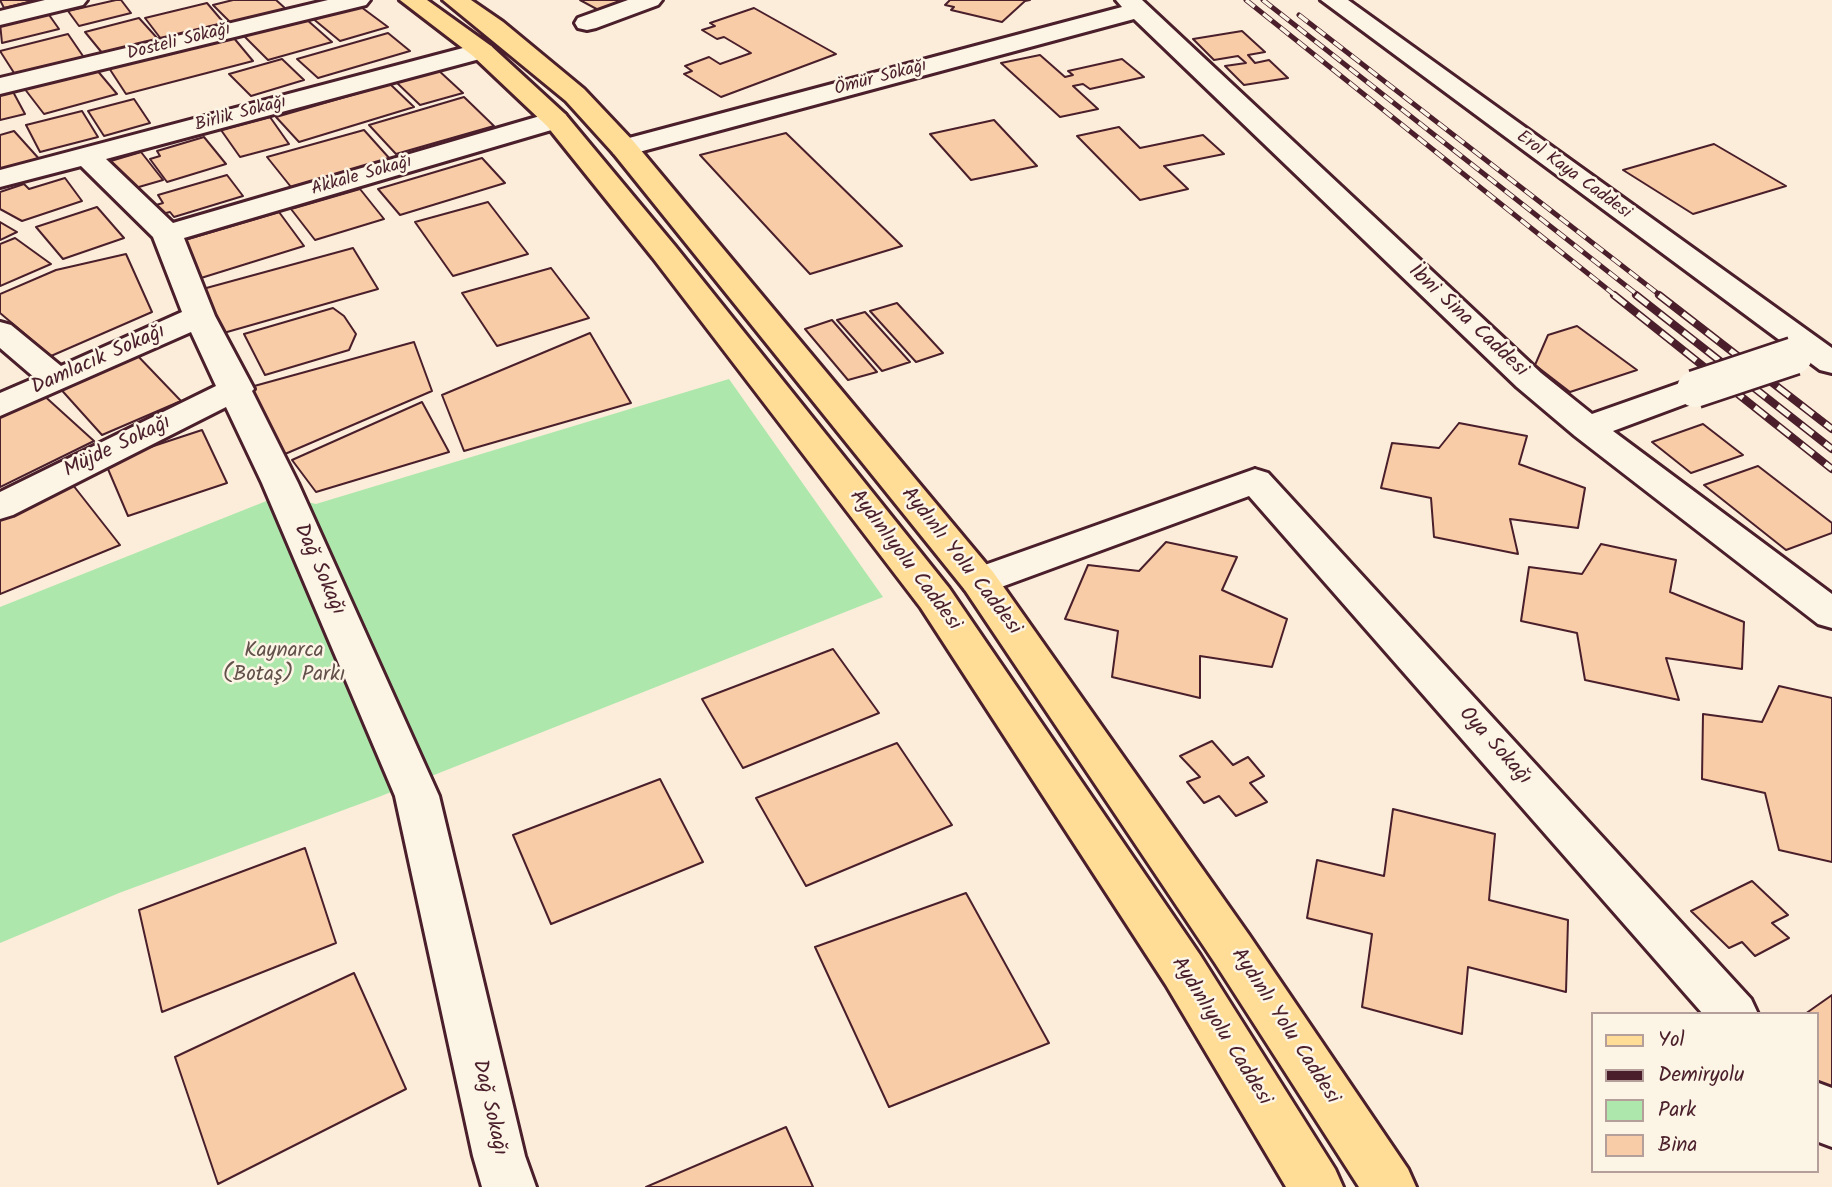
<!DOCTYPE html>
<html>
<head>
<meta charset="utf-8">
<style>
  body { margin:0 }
  #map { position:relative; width:1832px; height:1187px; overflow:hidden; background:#fbedd9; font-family:Kalam,sans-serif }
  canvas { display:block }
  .legend { position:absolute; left:1591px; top:1012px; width:228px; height:161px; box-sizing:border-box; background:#fcf5e5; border:2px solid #b59f9b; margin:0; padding:9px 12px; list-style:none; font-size:21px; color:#4a1f2b }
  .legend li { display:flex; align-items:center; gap:14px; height:35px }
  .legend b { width:35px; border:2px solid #b59f9b }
</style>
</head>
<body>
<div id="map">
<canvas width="1832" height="1187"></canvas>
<ul class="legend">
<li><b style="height:9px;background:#ffdd96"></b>Yol</li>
<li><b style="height:9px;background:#4a1f2b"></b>Demiryolu</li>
<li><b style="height:19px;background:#ade7ac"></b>Park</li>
<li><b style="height:19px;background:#f8cca7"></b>Bina</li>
</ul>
</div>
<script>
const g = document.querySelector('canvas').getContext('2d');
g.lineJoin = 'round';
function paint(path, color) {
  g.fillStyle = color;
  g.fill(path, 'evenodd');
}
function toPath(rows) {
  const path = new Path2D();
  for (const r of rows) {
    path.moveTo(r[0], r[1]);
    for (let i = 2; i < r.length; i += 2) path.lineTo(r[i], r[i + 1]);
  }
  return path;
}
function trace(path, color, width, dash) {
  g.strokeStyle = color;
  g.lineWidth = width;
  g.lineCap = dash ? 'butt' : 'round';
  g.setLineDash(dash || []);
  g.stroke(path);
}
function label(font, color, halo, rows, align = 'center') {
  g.font = font + ' Kalam,sans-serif';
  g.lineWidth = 5;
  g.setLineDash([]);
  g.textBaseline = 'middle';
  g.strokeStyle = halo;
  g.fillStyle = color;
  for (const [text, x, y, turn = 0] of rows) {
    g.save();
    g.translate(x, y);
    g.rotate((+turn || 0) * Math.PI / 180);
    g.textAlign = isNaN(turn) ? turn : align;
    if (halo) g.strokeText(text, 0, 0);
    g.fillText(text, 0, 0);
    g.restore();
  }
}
const green = toPath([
  [729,379,883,597,376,798,119,893,0,943,0,607,279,496,316,504]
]);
const building = toPath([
  [0,0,37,0,4,8,0,0],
  [116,0,121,0,131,13,79,26,68,11,116,0],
  [233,0,276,0,286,9,232,24,213,5,233,0],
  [580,0,640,0,604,13,580,0],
  [950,0,1030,0,1025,1,1002,22,951,10,954,7,945,5,950,0],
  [207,3,224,23,161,39,145,18,207,3],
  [357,4,388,27,340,41,311,17,357,4],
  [754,8,836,54,721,97,684,74,692,71,685,66,709,57,720,64,751,53,724,37,717,39,702,30,715,26,710,23,754,8],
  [47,12,59,29,2,43,0,23,47,12],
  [139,18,158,39,103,54,85,32,139,18],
  [306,19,332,42,268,60,244,36,306,19],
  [1242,31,1265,52,1248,55,1255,63,1269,60,1288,78,1244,85,1225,66,1246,63,1238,56,1214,60,1193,39,1242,31],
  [388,33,410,51,318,78,297,59,388,33],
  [68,34,85,59,16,76,0,51,68,34],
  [233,37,253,61,126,94,109,68,233,37],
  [1040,55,1065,77,1073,75,1068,71,1122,59,1144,77,1090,89,1083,84,1073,86,1098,109,1060,117,1001,63,1040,55],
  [282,59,304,80,251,96,229,74,282,59],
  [96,69,117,94,44,114,24,88,96,69],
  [437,69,463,93,420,105,395,81,437,69],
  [390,84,414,107,299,142,276,117,390,84],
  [11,88,25,114,0,120,0,91,11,88],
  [464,97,494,126,396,154,369,125,464,97],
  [134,99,150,123,104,136,88,111,134,99],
  [82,111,98,137,40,152,26,125,82,111],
  [270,117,289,144,240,157,221,130,270,117],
  [994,120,1037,166,971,180,930,134,994,120],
  [1119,127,1140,148,1203,135,1224,154,1164,166,1188,189,1140,200,1077,136,1119,127],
  [364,130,390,159,291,187,267,157,364,130],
  [14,131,41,161,0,174,0,135,14,131],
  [786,133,902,246,810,274,700,155,786,133],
  [204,137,226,164,167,182,150,159,160,156,157,151,204,137],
  [1714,144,1786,186,1693,214,1623,170,1714,144],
  [141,152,163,180,125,191,104,163,141,152],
  [482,158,505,183,400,215,378,189,482,158],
  [227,175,243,196,174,217,170,212,162,214,156,205,163,203,158,195,227,175],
  [65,178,82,201,22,221,0,209,0,192,24,184,29,189,65,178],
  [360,189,384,219,315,240,291,209,360,189],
  [488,202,528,254,453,276,415,222,488,202],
  [97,207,124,238,63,259,36,227,97,207],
  [279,212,304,246,201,278,178,242,279,212],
  [0,222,17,232,0,240,0,222],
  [15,238,51,264,0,286,0,244,15,238],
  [353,248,378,289,220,334,199,290,353,248],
  [126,254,152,312,51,356,0,313,0,294,56,270,126,254],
  [551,268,589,318,497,346,462,293,551,268],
  [897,303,943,353,916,362,870,311,897,303],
  [333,308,344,316,356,334,349,350,265,375,244,334,333,308],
  [865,312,910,362,882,371,837,320,865,312],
  [832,320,877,372,848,380,805,329,832,320],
  [1577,326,1637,370,1570,392,1535,365,1548,335,1577,326],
  [590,333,631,403,464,451,442,395,590,333],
  [414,342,432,391,278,457,247,388,414,342],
  [135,353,181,401,102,435,57,385,135,353],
  [40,392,94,441,0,487,0,410,40,392],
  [422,402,449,452,316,492,292,460,422,402],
  [1459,423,1527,436,1519,464,1585,488,1578,528,1510,519,1518,554,1434,537,1431,498,1381,488,1392,443,1439,448,1459,423],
  [1703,424,1743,455,1691,473,1652,442,1703,424],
  [202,430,227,483,128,516,105,462,202,430],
  [1758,466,1832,523,1832,533,1786,550,1704,485,1758,466],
  [69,480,120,545,0,594,0,514,69,480],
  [1166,542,1237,557,1222,590,1287,619,1272,667,1200,656,1200,698,1112,677,1118,631,1065,619,1088,565,1139,571,1166,542],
  [1601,544,1676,560,1670,592,1744,622,1742,669,1666,658,1679,700,1585,680,1577,633,1521,621,1529,567,1582,574,1601,544],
  [833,649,879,713,743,768,702,699,833,649],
  [1779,686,1832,698,1832,862,1779,850,1765,793,1702,779,1703,714,1762,722,1779,686],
  [1212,741,1233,765,1248,757,1264,776,1250,783,1267,802,1236,816,1219,796,1204,803,1187,782,1200,777,1180,756,1212,741],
  [897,743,952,825,806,886,756,798,897,743],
  [660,779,703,862,551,924,513,835,660,779],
  [1393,809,1495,834,1489,900,1568,920,1566,992,1468,967,1462,1034,1362,1007,1372,934,1307,918,1317,860,1384,876,1393,809],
  [305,848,336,943,162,1012,139,910,305,848],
  [1752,881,1788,915,1772,923,1789,938,1755,956,1742,942,1729,948,1691,911,1752,881],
  [966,893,1049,1043,889,1107,815,947,966,893],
  [354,973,406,1089,218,1184,175,1057,354,973],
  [1832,995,1832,1093,1816,1079,1816,1014,1805,1014,1832,995],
  [786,1127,813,1187,646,1187,786,1127]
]);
const minor = toPath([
  [45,0,87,0,83,5,0,25,0,11,45,0],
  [328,0,370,0,366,5,0,94,0,78,328,0],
  [628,0,662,0,658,5,596,28,587,30,578,28,575,23,578,18,628,0],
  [1116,0,1142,0,1541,373,1592,414,1683,382,1695,379,1707,382,1712,389,1707,396,1613,431,1832,594,1832,628,1818,624,1575,436,1517,387,1134,19,624,156,614,154,610,148,614,142,1122,7,1116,0],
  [1321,0,1348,0,1832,348,1832,373,1820,370,1321,0],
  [482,43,491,46,495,51,491,56,106,159,173,223,547,114,556,112,565,114,569,120,565,126,184,238,215,316,254,389,252,391,298,483,439,796,525,1156,536,1187,482,1187,473,1156,395,796,262,483,226,407,13,515,0,519,0,492,216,386,191,332,0,416,0,393,35,378,0,348,0,322,11,325,61,366,182,312,153,237,81,166,0,187,0,170,482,43],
  [1255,469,1268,473,1751,999,1758,1014,1703,1014,1249,496,993,590,979,594,965,590,960,581,965,572,1255,469],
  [1816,1082,1832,1088,1832,1147,1816,1141,1816,1082]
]);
const major = toPath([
  [400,0,427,0,491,46,565,114,675,246,949,588,1200,955,1335,1169,1343,1187,1286,1187,1166,985,921,608,653,258,547,126,473,56,400,0],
  [443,0,471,0,503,22,584,89,634,142,993,572,1249,935,1408,1169,1416,1187,1359,1187,1215,963,965,590,614,154,566,101,443,0]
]);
const railFar1 = toPath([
  [1246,0,1616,296],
  [1263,0,1639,296],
  [1299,15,1661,296]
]);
const rail = toPath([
  [1614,295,1832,469],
  [1636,295,1832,449],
  [1659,295,1832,429]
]);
const minorBridge = toPath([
  [1695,389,1794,356]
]);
const farStreetnames = [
  ["Dosteli Sokağı",179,43,-14],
  ["Ömür Sokağı",881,79,-15],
  ["Birlik Sokağı",241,115,-15],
  ["Erol Kaya Caddesi",1573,176,36],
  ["Akkale Sokağı",362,177,-16]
];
const streetNames = [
  ["İbni Sina Caddesi",1467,322,43],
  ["Damlacık Sokağı",99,361,-24],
  ["Müjde Sokağı",118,448,-26],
  ["Aydınlıyolu Caddesi",904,561,53],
  ["Aydınlı Yolu Caddesi",960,562,52],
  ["Dağ Sokağı",318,570,66],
  ["Oya Sokağı",1494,747,48],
  ["Aydınlı Yolu Caddesi",1284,1027,57],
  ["Aydınlıyolu Caddesi",1220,1032,58],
  ["Dağ Sokağı",488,1108,77]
];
const parkNames = [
  ["Kaynarca",284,652],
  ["(Botaş) Parkı",284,676]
];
paint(green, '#ade7ac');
paint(building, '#f8cca7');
trace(building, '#4a1f2b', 2);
trace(minor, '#4a1f2b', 6);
trace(major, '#4a1f2b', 6);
paint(minor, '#fcf5e5');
paint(major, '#ffdd96');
trace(railFar1, '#4a1f2b', 5);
trace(rail, '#4a1f2b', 8);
trace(railFar1, '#fcf5e5', 3.5, [11]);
trace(rail, '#fcf5e5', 5, [15]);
trace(minorBridge, '#4a1f2b', 41, []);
trace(minorBridge, '#fcf5e5', 36);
label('18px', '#4a1f2b', '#fcf5e5', farStreetnames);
label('21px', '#4a1f2b', '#fcf5e5', streetNames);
label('21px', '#63514b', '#fcf5e5', parkNames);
</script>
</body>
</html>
